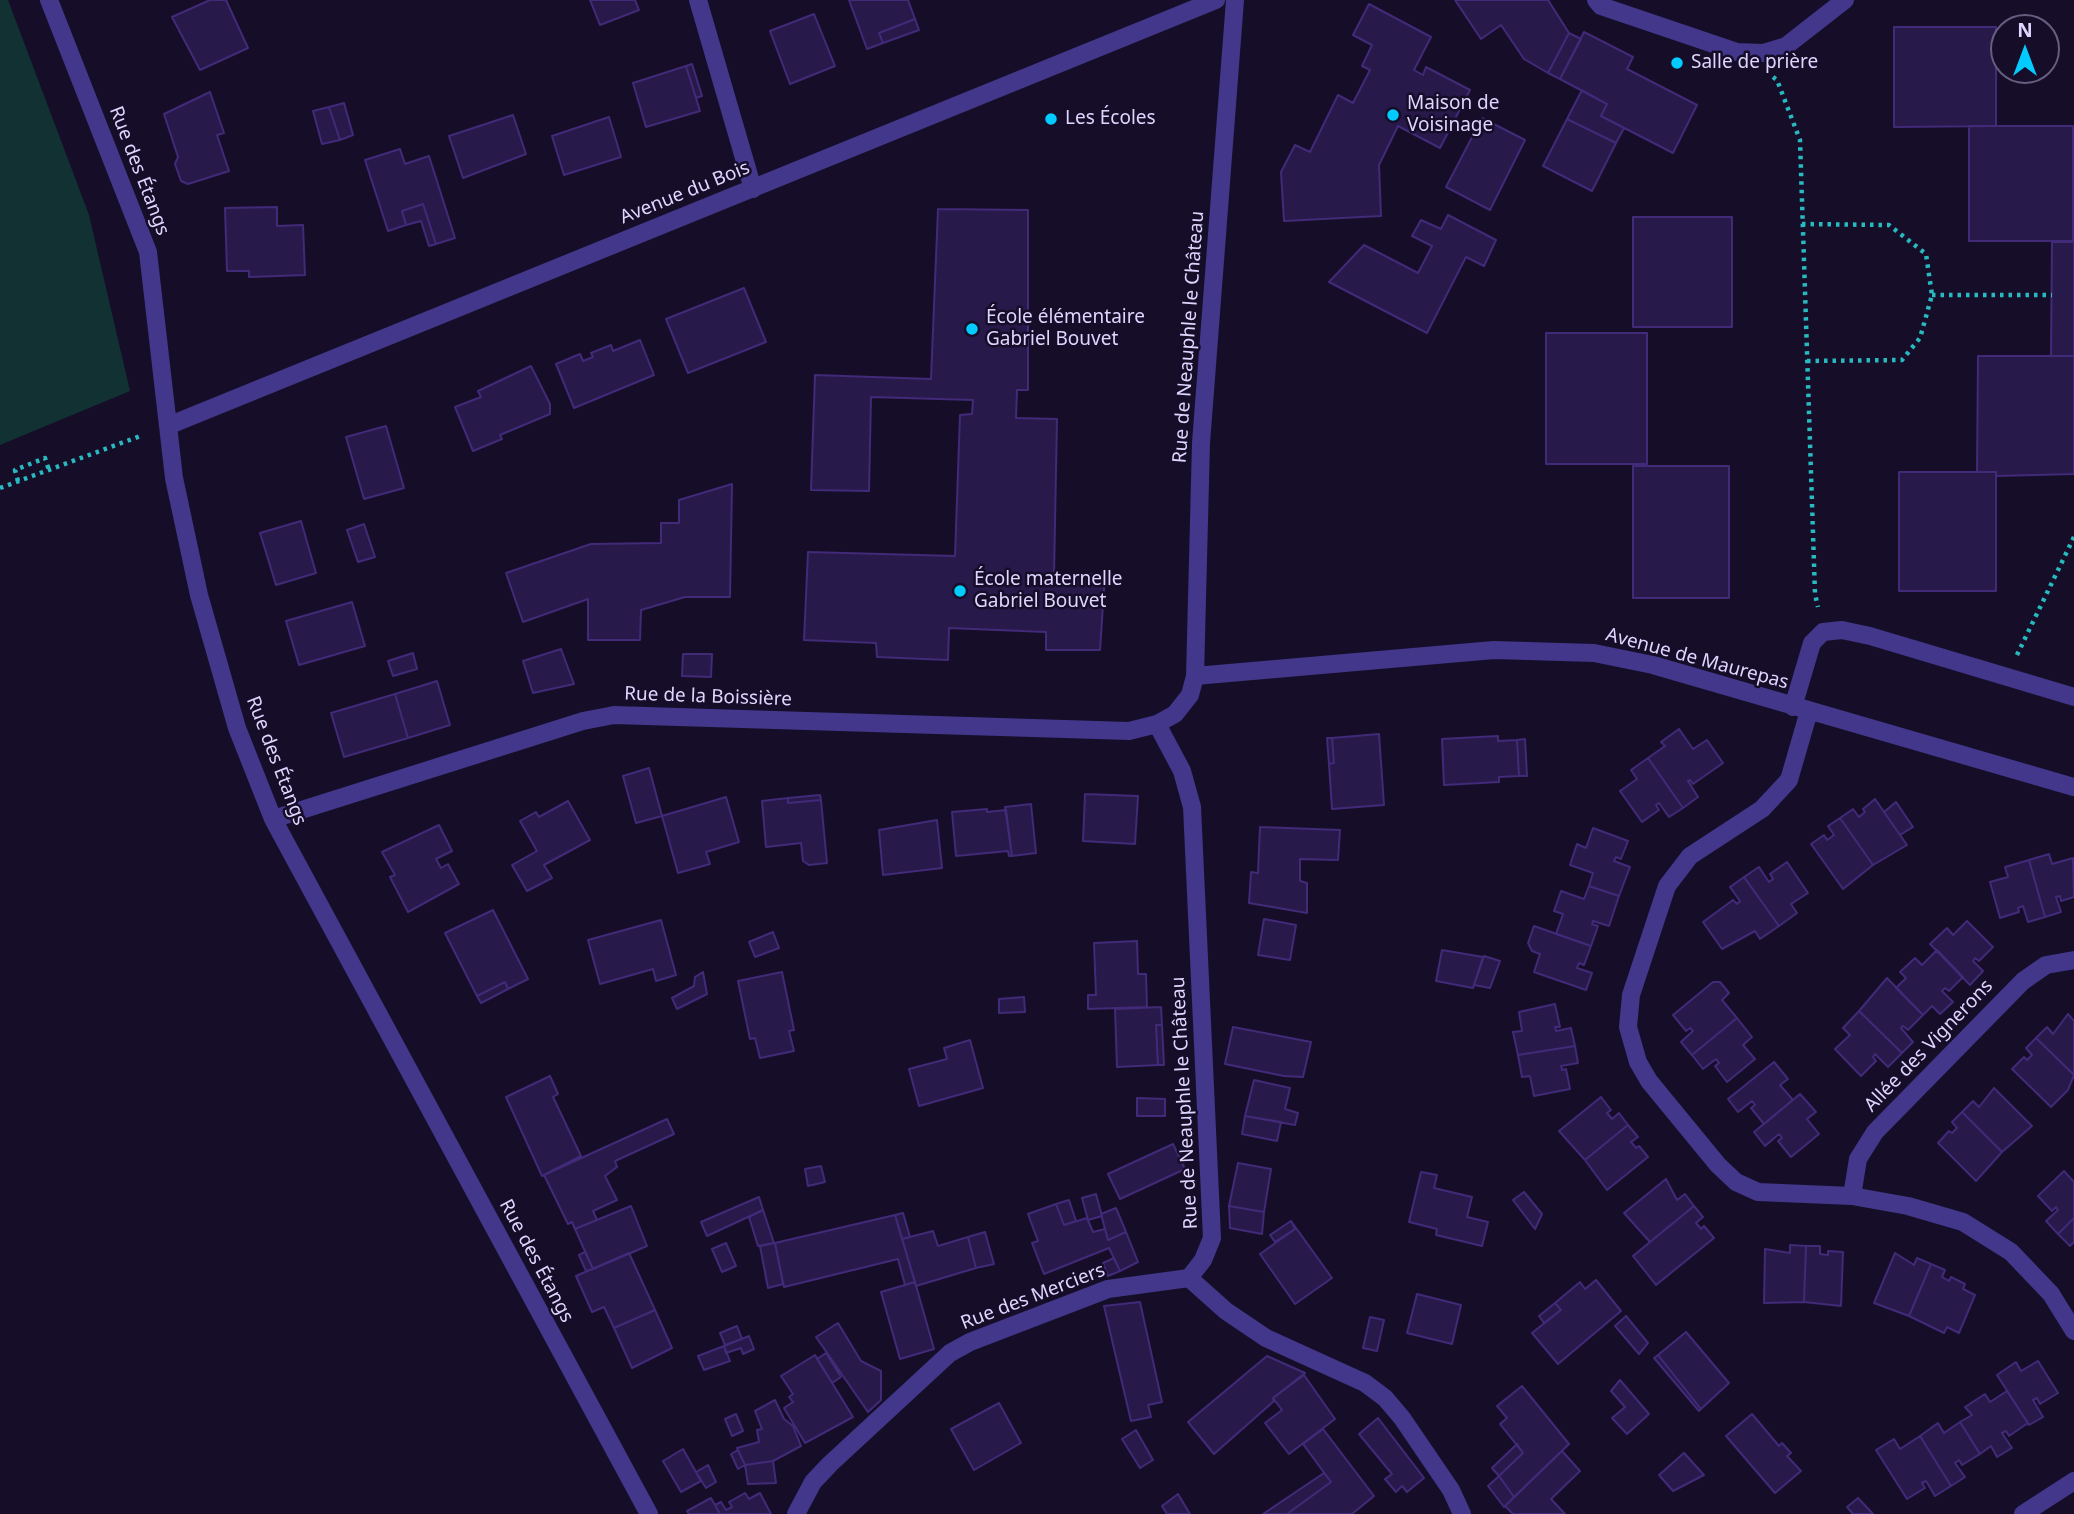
<!DOCTYPE html>
<html>
<head>
<meta charset="utf-8">
<style>
  body { margin:0 }
  #map { position:relative; width:2074px; height:1514px; overflow:hidden; background:#160e29; font-family:"Noto Sans",sans-serif }
  canvas { display:block }
  .north { position:absolute; left:1990px; top:14px; width:70px; height:70px; box-sizing:border-box; background:#160e29; border:2px solid #665e7f; border-radius:50%; rotate:0deg; font-size:19px; font-weight:700; line-height:28px; text-align:center; color:#dfd6ff }
  .north::after { content:''; display:block; margin:auto; width:24px; height:32px; background:#02ccff; clip-path:polygon(50% 0,100% 100%,50% 72%,0 100%) }
</style>
</head>
<body>
<div id="map">
<canvas width="2074" height="1514"></canvas>
<div class="north">N</div>
</div>
<script>
const g = document.querySelector('canvas').getContext('2d');
g.lineJoin = 'round';
function paint(path, color) {
  g.fillStyle = color;
  g.fill(path, 'evenodd');
}
function toPath(rows) {
  const path = new Path2D();
  for (const r of rows) {
    path.moveTo(r[0], r[1]);
    for (let i = 2; i < r.length; i += 2) path.lineTo(r[i], r[i + 1]);
  }
  return path;
}
function trace(path, color, width, dash) {
  g.strokeStyle = color;
  g.lineWidth = width;
  g.lineCap = dash ? 'butt' : 'round';
  g.setLineDash(dash || []);
  g.stroke(path);
}
function label(font, color, halo, rows, align = 'center') {
  g.font = font + ' "Noto Sans",sans-serif';
  g.lineWidth = 5;
  g.setLineDash([]);
  g.textBaseline = 'middle';
  g.strokeStyle = halo;
  g.fillStyle = color;
  for (const [text, x, y, turn = 0] of rows) {
    g.save();
    g.translate(x, y);
    g.rotate((+turn || 0) * Math.PI / 180);
    g.textAlign = isNaN(turn) ? turn : align;
    if (halo) g.strokeText(text, 0, 0);
    g.fillText(text, 0, 0);
    g.restore();
  }
}
const green = toPath([
  [0,0,8,0,89,215,130,391,0,445]
]);
const building = toPath([
  [210,0,226,0,248,48,200,70,172,17,210,0],
  [590,0,635,0,639,10,600,25,590,0],
  [849,0,908,0,915,19,879,33,883,43,867,49,849,0],
  [1455,0,1548,0,1569,33,1548,73,1524,59,1501,25,1481,39,1455,0],
  [1369,4,1431,37,1414,70,1423,75,1426,67,1470,90,1440,148,1398,126,1379,165,1381,216,1284,221,1281,172,1295,145,1310,152,1338,95,1353,103,1370,70,1362,66,1372,45,1353,35,1369,4],
  [814,14,835,66,790,84,770,31,814,14],
  [915,19,919,30,883,43,879,33,915,19],
  [1894,27,1996,27,1996,126,1894,127,1894,27],
  [1584,32,1633,57,1627,69,1697,105,1673,153,1601,116,1607,104,1560,79,1584,32],
  [1569,33,1581,39,1560,79,1548,73,1569,33],
  [692,64,702,96,696,98,686,66,692,64],
  [686,66,700,111,646,127,633,83,686,66],
  [1582,90,1607,104,1601,116,1624,128,1616,143,1567,119,1582,90],
  [210,92,224,133,217,135,229,171,188,184,181,181,175,164,178,157,164,114,210,92],
  [344,103,353,135,340,140,329,107,344,103],
  [329,107,340,140,322,144,313,111,329,107],
  [513,115,526,154,463,178,449,136,513,115],
  [609,117,621,157,564,175,552,136,609,117],
  [1482,118,1525,140,1490,210,1446,187,1482,118],
  [1567,119,1616,143,1592,191,1543,166,1567,119],
  [1969,126,2073,126,2073,241,1969,241,1969,126],
  [400,149,405,164,429,156,455,238,436,244,423,204,402,211,406,225,388,231,365,160,400,149],
  [423,204,436,244,429,246,421,221,406,225,402,211,423,204],
  [277,207,277,226,303,225,305,275,249,277,249,271,227,271,225,208,277,207],
  [938,209,1028,210,1028,390,1017,390,1016,418,1057,419,1054,574,1105,574,1100,650,1046,650,1046,632,949,628,948,660,877,657,876,643,804,640,808,552,955,556,960,415,972,414,973,400,871,397,869,491,811,490,815,375,931,379,938,209],
  [1448,215,1496,240,1484,266,1466,257,1427,333,1329,282,1364,245,1418,273,1432,246,1412,236,1421,220,1441,229,1448,215],
  [1633,217,1732,217,1732,327,1633,327,1633,217],
  [2052,242,2074,242,2074,356,2051,356,2052,242],
  [744,288,766,342,688,373,666,319,744,288],
  [1546,333,1647,333,1647,464,1546,464,1546,333],
  [640,340,654,375,574,408,556,364,580,354,583,361,593,357,591,353,611,345,613,351,640,340],
  [1978,356,2074,356,2074,474,1996,476,1996,472,1977,472,1978,356],
  [531,366,550,404,550,414,500,435,502,439,473,451,455,407,481,397,478,391,531,366],
  [386,426,404,488,364,499,346,437,386,426],
  [1633,466,1729,466,1729,598,1633,598,1633,466],
  [1899,472,1996,472,1996,591,1899,591,1899,472],
  [732,484,730,597,685,597,641,610,640,640,588,640,588,599,523,622,506,573,591,544,661,543,661,523,679,523,679,500,732,484],
  [301,521,316,573,276,585,260,533,301,521],
  [364,524,375,557,358,562,347,530,364,524],
  [352,602,365,646,299,665,286,621,352,602],
  [561,649,574,684,533,693,523,661,561,649],
  [413,653,417,669,393,676,388,661,413,653],
  [683,654,712,654,711,677,682,676,683,654],
  [437,681,450,725,408,738,395,694,437,681],
  [395,694,408,738,344,757,331,713,395,694],
  [1679,729,1693,749,1707,740,1723,763,1693,784,1690,780,1688,781,1698,797,1683,808,1648,758,1665,746,1661,742,1679,729],
  [1379,734,1384,805,1332,809,1329,764,1334,763,1332,738,1379,734],
  [1498,736,1498,741,1517,740,1519,776,1499,777,1499,782,1444,785,1442,739,1498,736],
  [1327,738,1332,738,1334,763,1329,764,1327,738],
  [1525,739,1527,776,1519,776,1517,740,1525,739],
  [1648,758,1683,808,1669,817,1659,803,1656,805,1659,810,1642,822,1620,791,1637,779,1631,770,1648,758],
  [649,768,662,816,636,823,623,776,649,768],
  [1085,794,1138,796,1135,844,1083,841,1085,794],
  [820,795,821,800,788,803,788,798,820,795],
  [726,797,739,842,706,852,710,864,678,873,662,816,726,797],
  [788,798,788,803,821,800,827,863,809,865,803,861,801,843,766,847,762,801,788,798],
  [1875,799,1907,845,1873,865,1840,818,1853,809,1859,817,1865,812,1863,809,1875,799],
  [568,801,590,840,544,865,552,878,527,891,512,865,537,851,520,821,536,812,539,817,568,801],
  [1896,802,1913,827,1900,835,1884,812,1896,802],
  [1031,804,1036,853,1012,856,1005,807,1031,804],
  [987,809,987,812,1006,810,1012,856,1009,856,1008,851,956,856,952,812,987,809],
  [1840,818,1873,865,1843,889,1811,844,1824,835,1827,840,1834,835,1828,826,1840,818],
  [937,820,942,868,883,875,879,830,937,820],
  [439,825,452,851,436,859,441,868,448,864,459,884,408,912,390,877,395,875,382,852,439,825],
  [1260,827,1340,830,1338,860,1300,859,1300,881,1307,883,1307,913,1249,903,1251,872,1258,873,1260,827],
  [1593,828,1628,841,1621,859,1616,857,1614,861,1630,867,1619,896,1589,886,1593,873,1570,865,1577,844,1586,848,1593,828],
  [2049,854,2052,864,2073,858,2074,897,2061,901,2060,896,2056,897,2061,912,2045,917,2029,860,2049,854],
  [2029,860,2045,917,2028,922,2023,906,2018,908,2019,912,2000,918,1990,882,2008,877,2005,867,2029,860],
  [1787,862,1808,893,1791,904,1797,913,1779,926,1744,877,1759,867,1769,882,1773,879,1770,874,1787,862],
  [1744,877,1779,926,1760,939,1755,931,1722,949,1703,922,1733,900,1737,904,1740,901,1730,887,1744,877],
  [1589,886,1619,896,1609,926,1593,921,1592,924,1598,926,1591,946,1556,934,1563,914,1554,911,1561,891,1584,899,1589,886],
  [493,910,528,979,508,989,505,982,477,996,445,933,493,910],
  [1264,919,1296,925,1290,960,1258,955,1264,919],
  [661,920,676,975,656,981,653,969,600,984,588,940,661,920],
  [1967,921,1993,947,1979,961,1975,958,1973,961,1983,971,1970,985,1930,944,1947,928,1953,935,1967,921],
  [1534,926,1591,946,1584,965,1579,963,1577,968,1592,973,1586,990,1534,972,1540,954,1532,951,1528,943,1534,926],
  [773,932,779,948,755,957,749,942,773,932],
  [1137,941,1138,974,1146,974,1147,1007,1088,1009,1088,995,1096,995,1094,943,1137,941],
  [1442,950,1483,957,1473,988,1436,981,1442,950],
  [1937,950,1963,977,1949,991,1945,988,1942,991,1953,1002,1940,1014,1932,1006,1923,1015,1896,988,1906,978,1900,972,1915,958,1922,965,1937,950],
  [1484,956,1500,961,1490,988,1474,985,1484,956],
  [703,972,707,994,677,1009,672,998,694,986,695,977,703,972],
  [782,972,794,1030,789,1031,794,1051,760,1058,755,1038,750,1039,738,981,782,972],
  [1887,978,1923,1015,1908,1030,1903,1026,1901,1028,1913,1042,1902,1053,1859,1011,1887,978],
  [505,982,508,989,481,1003,477,996,505,982],
  [1713,982,1720,982,1729,993,1722,1000,1737,1018,1692,1055,1681,1042,1693,1031,1690,1028,1686,1031,1673,1015,1713,982],
  [1024,997,1025,1012,999,1013,999,999,1024,997],
  [1555,1004,1560,1027,1555,1027,1556,1031,1571,1028,1575,1046,1518,1055,1513,1032,1522,1031,1519,1012,1555,1004],
  [1161,1007,1162,1025,1156,1025,1158,1065,1117,1067,1115,1009,1161,1007],
  [1859,1011,1902,1053,1888,1067,1875,1054,1873,1057,1876,1061,1861,1076,1835,1049,1850,1035,1843,1028,1859,1011],
  [2068,1014,2074,1021,2074,1075,2036,1038,2047,1027,2053,1034,2068,1014],
  [1737,1018,1752,1037,1743,1045,1755,1059,1727,1082,1715,1066,1719,1063,1716,1059,1703,1069,1692,1055,1737,1018],
  [1156,1025,1162,1025,1164,1065,1158,1065,1156,1025],
  [1233,1027,1311,1042,1303,1077,1284,1076,1225,1064,1233,1027],
  [2036,1038,2074,1075,2068,1090,2051,1107,2012,1069,2024,1057,2027,1060,2032,1055,2026,1048,2036,1038],
  [970,1040,983,1088,919,1106,909,1069,947,1059,944,1048,970,1040],
  [1575,1046,1578,1063,1561,1066,1562,1070,1566,1069,1570,1089,1534,1096,1530,1076,1522,1077,1518,1055,1575,1046],
  [1774,1062,1788,1079,1780,1085,1793,1100,1764,1124,1751,1108,1755,1105,1752,1101,1738,1112,1728,1099,1774,1062],
  [550,1076,558,1094,553,1097,581,1156,542,1176,506,1097,550,1076],
  [1254,1080,1290,1088,1285,1109,1298,1113,1295,1125,1245,1116,1254,1080],
  [1994,1088,2032,1126,2002,1152,1962,1112,1973,1101,1979,1107,1994,1088],
  [1800,1094,1816,1112,1807,1119,1819,1134,1791,1157,1778,1141,1782,1138,1779,1134,1765,1146,1754,1132,1800,1094],
  [1601,1097,1611,1110,1607,1113,1612,1119,1619,1113,1628,1125,1585,1160,1559,1131,1601,1097],
  [1137,1098,1165,1099,1165,1116,1137,1116,1137,1098],
  [1962,1112,2002,1152,1976,1181,1938,1143,1949,1131,1952,1133,1957,1128,1952,1122,1962,1112],
  [1245,1116,1281,1122,1277,1141,1242,1134,1245,1116],
  [667,1119,674,1134,615,1161,617,1167,605,1176,617,1200,593,1211,597,1220,575,1229,572,1222,568,1224,544,1175,667,1119],
  [1628,1125,1638,1137,1631,1142,1636,1148,1639,1146,1648,1157,1607,1190,1585,1160,1628,1125],
  [1173,1144,1185,1169,1120,1199,1108,1174,1173,1144],
  [1238,1163,1271,1169,1264,1212,1229,1206,1238,1163],
  [821,1166,825,1182,808,1186,805,1169,821,1166],
  [2064,1171,2074,1182,2074,1218,2058,1234,2046,1221,2058,1210,2056,1207,2052,1211,2038,1196,2064,1171],
  [1421,1172,1437,1175,1434,1188,1472,1197,1467,1217,1488,1222,1482,1246,1436,1235,1437,1229,1409,1222,1421,1172],
  [1666,1179,1677,1200,1685,1194,1694,1206,1650,1242,1624,1213,1666,1179],
  [1524,1192,1542,1214,1535,1229,1513,1200,1524,1192],
  [1096,1194,1102,1216,1088,1220,1082,1198,1096,1194],
  [759,1197,763,1210,707,1236,701,1222,759,1197],
  [1069,1200,1076,1221,1064,1225,1056,1204,1069,1200],
  [1056,1204,1064,1225,1087,1218,1093,1232,1105,1229,1108,1240,1126,1232,1138,1262,1120,1271,1109,1248,1044,1274,1032,1243,1038,1241,1028,1214,1056,1204],
  [631,1206,647,1246,593,1269,575,1229,631,1206],
  [1229,1206,1264,1212,1262,1234,1230,1228,1229,1206],
  [1694,1206,1703,1217,1696,1223,1701,1229,1704,1226,1714,1238,1656,1285,1633,1256,1694,1206],
  [1116,1208,1126,1232,1108,1240,1101,1214,1116,1208],
  [763,1210,774,1243,758,1246,749,1217,763,1210],
  [903,1213,910,1237,902,1239,895,1215,903,1213],
  [895,1215,915,1282,905,1285,898,1259,784,1287,775,1243,895,1215],
  [2074,1218,2074,1242,2070,1246,2058,1234,2074,1218],
  [1291,1221,1295,1229,1275,1242,1270,1235,1291,1221],
  [1291,1221,1332,1278,1295,1304,1260,1254,1295,1229,1291,1221],
  [933,1231,938,1246,968,1237,976,1268,916,1286,902,1239,933,1231],
  [985,1232,994,1264,976,1268,968,1237,985,1232],
  [726,1243,736,1266,722,1272,712,1249,726,1243],
  [775,1243,783,1284,768,1288,760,1246,775,1243],
  [1790,1245,1806,1246,1804,1302,1764,1303,1765,1249,1790,1253,1790,1245],
  [1806,1246,1820,1246,1820,1254,1828,1255,1828,1251,1843,1252,1841,1306,1804,1302,1806,1246],
  [585,1252,593,1269,586,1271,579,1255,585,1252],
  [629,1253,655,1310,614,1328,604,1307,592,1312,576,1276,629,1253],
  [1895,1253,1914,1265,1917,1258,1931,1264,1909,1316,1874,1303,1895,1253],
  [1114,1258,1120,1271,1108,1276,1103,1263,1114,1258],
  [1931,1264,1945,1270,1942,1277,1949,1281,1951,1277,1965,1284,1963,1289,1975,1295,1959,1333,1947,1327,1944,1333,1909,1316,1931,1264],
  [1596,1280,1621,1311,1558,1364,1532,1333,1561,1310,1555,1303,1580,1282,1585,1289,1596,1280],
  [915,1282,934,1349,900,1359,881,1292,915,1282],
  [1417,1294,1461,1305,1452,1344,1407,1333,1417,1294],
  [1140,1302,1162,1402,1148,1405,1151,1417,1131,1421,1104,1306,1140,1302],
  [1555,1303,1561,1310,1544,1323,1539,1316,1555,1303],
  [655,1310,672,1348,632,1368,614,1328,655,1310],
  [1626,1316,1648,1343,1639,1354,1615,1326,1626,1316],
  [1370,1317,1384,1320,1377,1351,1363,1348,1370,1317],
  [838,1323,861,1361,881,1371,881,1400,868,1412,816,1337,838,1323],
  [737,1326,742,1339,725,1345,720,1333,737,1326],
  [1686,1332,1729,1383,1701,1409,1658,1355,1686,1332],
  [749,1336,754,1349,743,1354,741,1348,726,1353,724,1346,749,1336],
  [724,1346,730,1361,704,1370,698,1356,724,1346],
  [826,1353,841,1377,832,1383,817,1359,826,1353],
  [815,1355,853,1417,805,1443,784,1408,793,1402,789,1397,793,1394,781,1376,815,1355],
  [1658,1355,1701,1409,1699,1411,1654,1358,1658,1355],
  [1267,1356,1305,1373,1273,1398,1274,1401,1214,1454,1188,1422,1267,1356],
  [2038,1361,2058,1393,2040,1404,2037,1398,2033,1400,2043,1417,2029,1425,1997,1375,2016,1362,2021,1371,2038,1361],
  [1304,1375,1335,1419,1289,1454,1265,1423,1282,1410,1273,1398,1304,1375],
  [1620,1380,1649,1414,1627,1434,1612,1418,1625,1407,1611,1391,1620,1380],
  [1522,1386,1569,1444,1514,1497,1499,1476,1523,1453,1500,1424,1507,1418,1497,1406,1522,1386],
  [2007,1391,2028,1423,2009,1436,2006,1431,2002,1433,2012,1448,1997,1457,1991,1446,1980,1454,1960,1422,1972,1415,1965,1407,1985,1394,1990,1402,2007,1391],
  [775,1400,784,1419,793,1426,801,1446,773,1461,745,1465,737,1448,759,1442,757,1430,762,1429,755,1411,775,1400],
  [999,1403,1021,1443,974,1470,951,1429,999,1403],
  [736,1414,743,1431,732,1436,725,1419,736,1414],
  [1752,1414,1779,1446,1782,1443,1791,1453,1787,1456,1801,1471,1775,1493,1726,1436,1752,1414],
  [1378,1418,1424,1478,1407,1492,1402,1486,1396,1492,1385,1479,1392,1474,1359,1434,1378,1418],
  [1960,1422,1980,1454,1962,1465,1959,1460,1955,1463,1965,1477,1951,1486,1920,1436,1938,1423,1944,1433,1960,1422],
  [1323,1429,1374,1496,1352,1514,1287,1514,1331,1482,1303,1444,1323,1429],
  [1136,1430,1153,1460,1140,1468,1122,1439,1136,1430],
  [1920,1436,1951,1486,1935,1496,1926,1481,1922,1483,1925,1488,1907,1499,1876,1450,1894,1439,1900,1449,1920,1436],
  [1517,1444,1523,1453,1499,1476,1492,1468,1517,1444],
  [683,1449,701,1481,681,1492,663,1461,683,1449],
  [738,1450,745,1465,738,1469,731,1454,738,1450],
  [1562,1451,1580,1471,1551,1499,1565,1514,1513,1514,1505,1506,1562,1451],
  [1684,1453,1704,1475,1673,1491,1659,1475,1684,1453],
  [773,1461,776,1483,748,1484,745,1465,773,1461],
  [708,1465,716,1482,706,1488,696,1472,708,1465],
  [1324,1473,1331,1482,1287,1514,1263,1514,1324,1473],
  [1499,1476,1514,1497,1504,1507,1488,1486,1499,1476],
  [745,1493,749,1499,760,1493,771,1514,720,1514,715,1505,721,1502,726,1510,732,1507,729,1502,745,1493],
  [1178,1494,1190,1514,1167,1514,1162,1506,1178,1494],
  [711,1498,720,1514,689,1514,687,1511,711,1498],
  [1858,1498,1873,1514,1853,1514,1847,1507,1858,1498]
]);
const path = toPath([
  [1773,77,1777,80,1800,140,1815,594,1818,607],
  [1802,224,1889,225,1926,254,1932,295,1920,338,1902,360,1806,361],
  [1932,295,2052,295],
  [18,481,15,470,45,458,49,470],
  [0,488,143,435],
  [2017,655,2074,537]
]);
const minor = toPath([
  [49,0,148,252,174,478,199,595,237,728,273,819,649,1514],
  [698,0,753,189],
  [1596,0,1601,6,1737,52,1763,53,1786,46,1845,0],
  [170,425,1216,0],
  [1195,676,1494,650,1594,653,1653,665,2074,787],
  [1793,707,1812,643,1823,632,1842,630,1870,636,2074,697],
  [1809,711,1789,780,1762,809,1690,856,1667,886,1631,995,1628,1027,1638,1062,1649,1081,1718,1165,1736,1182,1758,1192,1852,1196,1908,1206,1963,1222,2011,1252,2051,1294,2074,1331],
  [1157,724,1182,771,1192,807,1212,1238,1203,1260,1189,1278],
  [273,819,583,721,614,715,1129,731,1157,724,1175,714,1190,695,1195,676,1201,443,1235,0],
  [1852,1196,1858,1159,1875,1132,2023,981,2046,965,2074,960],
  [1189,1278,1226,1311,1266,1338,1365,1383,1385,1398,1402,1418,1451,1490,1462,1514],
  [796,1514,813,1482,830,1464,950,1353,970,1342,1108,1289,1189,1278],
  [2023,1514,2074,1481]
]);
const markers = [
  [1677,63,7,"#02ccff"],
  [1393,115,7,"#02ccff"],
  [1051,119,7,"#02ccff"],
  [972,329,7,"#02ccff"],
  [960,591,7,"#02ccff"]
];
const poiNames = [
  ["Salle de prière",1691,63],
  ["Maison de",1407,104],
  ["Voisinage",1407,126],
  ["Les Écoles",1065,119],
  ["École élémentaire",986,318],
  ["Gabriel Bouvet",986,340],
  ["École maternelle",974,580],
  ["Gabriel Bouvet",974,602]
];
const streetNames = [
  ["Rue des Étangs",139,171,69],
  ["Avenue du Bois",685,193,-22],
  ["Rue de Neauphle le Château",1189,337,-86],
  ["Avenue de Maurepas",1697,659,15],
  ["Rue de la Boissière",708,697,2],
  ["Rue des Étangs",276,761,69],
  ["Allée des Vignerons",1929,1046,-46],
  ["Rue de Neauphle le Château",1185,1103,-93],
  ["Rue des Étangs",536,1261,62],
  ["Rue des Merciers",1033,1297,-21]
];
paint(green, '#113133');
paint(building, '#28194b');
trace(building, '#412a78', 2);
trace(path, '#28bac1', 4.5, [3.5, 5]);
trace(minor, '#42378a', 18);
for (const [x, y, r, color] of markers) {
  const dot = new Path2D();
  dot.arc(x, y, r, 0, 2 * Math.PI);
  g.fillStyle = color;
  g.fill(dot);
  trace(dot, '#160e29', 2.5);
}
label('19px', '#dfd6ff', '#160e29', poiNames, 'left');
label('19px', '#dfd6ff', '#160e29', streetNames);
</script>
</body>
</html>
